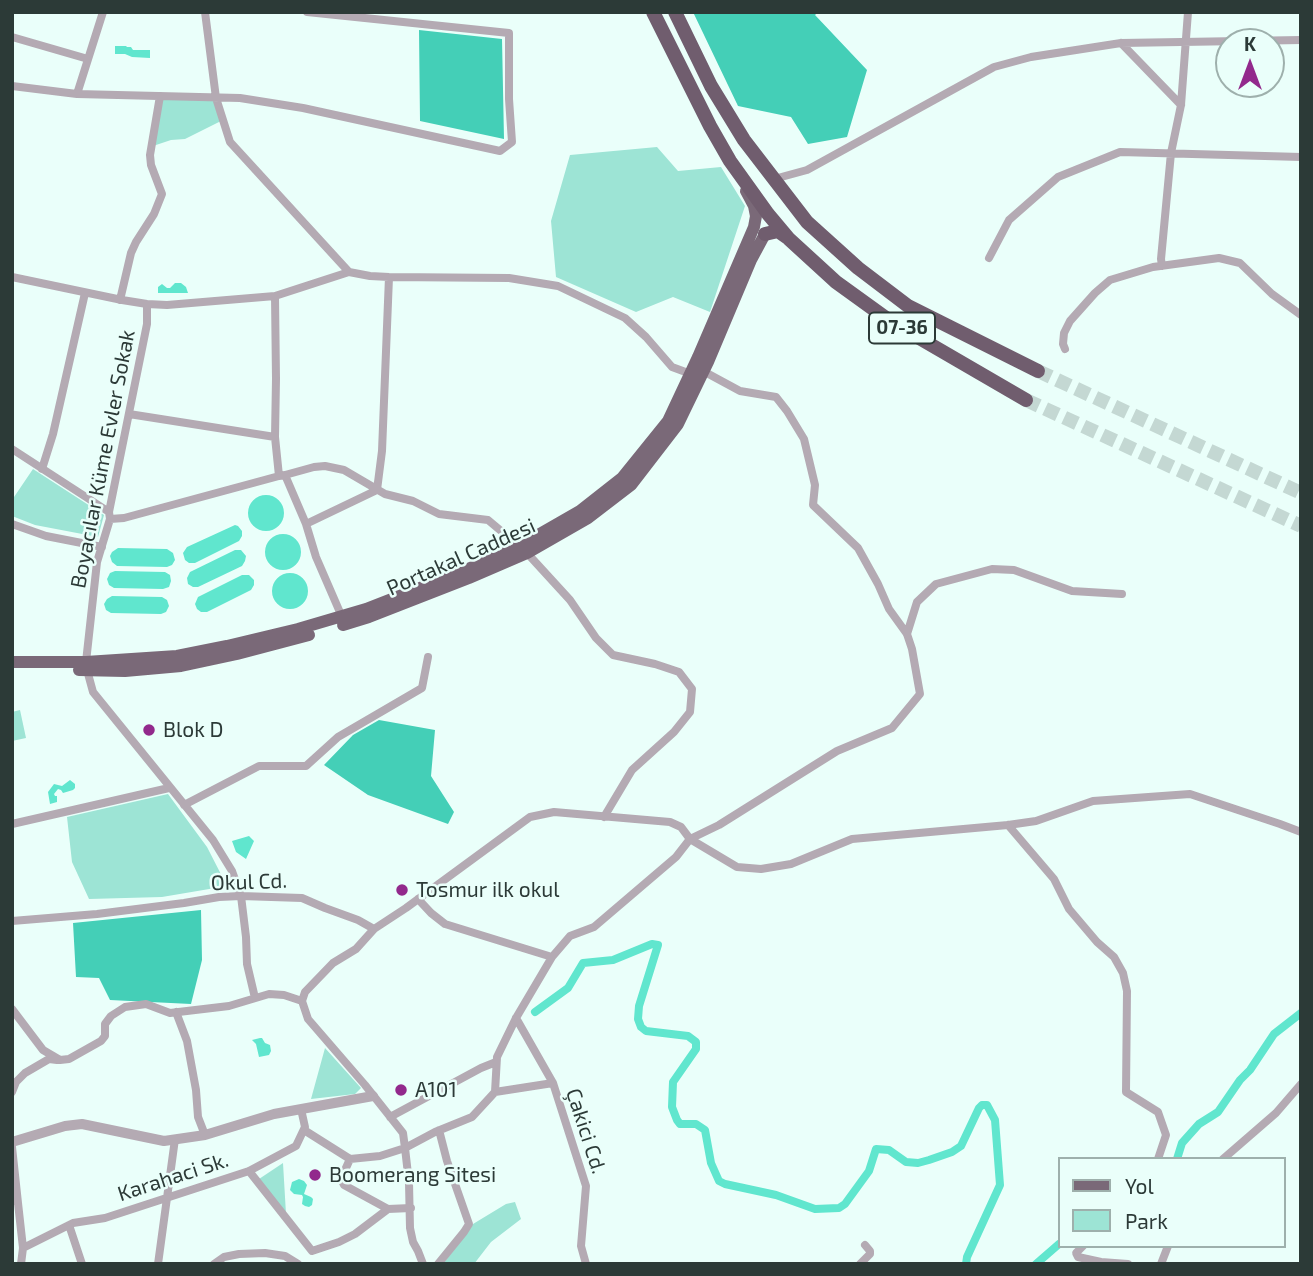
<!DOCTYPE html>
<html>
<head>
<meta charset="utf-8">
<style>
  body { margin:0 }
  #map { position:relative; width:1313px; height:1276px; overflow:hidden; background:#eafffa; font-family:"Exo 2",sans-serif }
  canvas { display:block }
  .frame { position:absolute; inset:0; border:14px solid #2c3a37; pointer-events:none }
  .legend { position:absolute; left:1058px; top:1157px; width:228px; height:91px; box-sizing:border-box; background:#eafffa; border:2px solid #9eb0ac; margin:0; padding:9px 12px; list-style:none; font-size:21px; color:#2c3a37 }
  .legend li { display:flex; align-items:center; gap:14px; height:35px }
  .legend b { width:35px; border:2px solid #9eb0ac }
  .north { position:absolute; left:1215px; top:28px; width:70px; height:70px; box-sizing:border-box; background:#eafffa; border:2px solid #9eb0ac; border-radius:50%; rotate:0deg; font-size:19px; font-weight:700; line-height:28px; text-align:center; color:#2c3a37 }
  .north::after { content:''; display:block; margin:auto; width:24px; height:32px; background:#92298c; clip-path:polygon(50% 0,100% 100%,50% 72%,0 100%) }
</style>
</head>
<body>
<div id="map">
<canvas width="1313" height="1276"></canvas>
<div class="frame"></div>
<ul class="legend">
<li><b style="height:9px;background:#7a6978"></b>Yol</li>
<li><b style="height:19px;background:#9de4d5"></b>Park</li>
</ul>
<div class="north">K</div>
</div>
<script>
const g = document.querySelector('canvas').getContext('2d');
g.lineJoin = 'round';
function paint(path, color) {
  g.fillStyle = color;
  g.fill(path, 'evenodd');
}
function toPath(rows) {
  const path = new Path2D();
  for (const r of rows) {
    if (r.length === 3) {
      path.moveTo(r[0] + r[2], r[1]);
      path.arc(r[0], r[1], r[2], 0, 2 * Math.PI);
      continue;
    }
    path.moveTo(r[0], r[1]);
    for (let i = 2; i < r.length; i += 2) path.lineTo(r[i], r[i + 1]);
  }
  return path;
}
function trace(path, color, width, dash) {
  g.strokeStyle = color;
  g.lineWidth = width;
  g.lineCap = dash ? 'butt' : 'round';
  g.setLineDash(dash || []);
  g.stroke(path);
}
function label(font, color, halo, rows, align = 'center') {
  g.font = font + ' "Exo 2",sans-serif';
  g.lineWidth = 5;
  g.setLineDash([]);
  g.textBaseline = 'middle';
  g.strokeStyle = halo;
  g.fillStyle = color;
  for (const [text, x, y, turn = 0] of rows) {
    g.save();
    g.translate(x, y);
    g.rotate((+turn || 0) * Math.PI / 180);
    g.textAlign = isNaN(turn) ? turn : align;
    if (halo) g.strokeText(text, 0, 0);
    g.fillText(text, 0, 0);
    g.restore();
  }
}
const green = toPath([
  [161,98,215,100,221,121,185,139,171,140,153,146],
  [657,147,678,171,721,167,745,206,710,312,673,297,636,312,556,277,551,221,570,155],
  [33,469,104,515,98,537,35,525,12,516,12,500],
  [20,710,26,738,12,741,12,712],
  [168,794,207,847,227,886,162,897,89,899,72,862,67,817],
  [325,1048,361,1088,355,1094,311,1099],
  [283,1163,286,1214,259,1179],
  [515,1202,521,1219,491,1242,474,1264,443,1264,473,1224,506,1204]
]);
const forest = toPath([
  [693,12,818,12,815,15,867,70,847,137,808,144,791,117,738,106],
  [419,30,502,39,504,139,420,121],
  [379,720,435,730,431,776,454,812,448,824,368,795,324,765,353,735],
  [201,910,202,960,191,1004,110,1000,99,978,76,977,73,923]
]);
const water = toPath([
  [115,46,126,46,127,47,131,47,133,50,150,50,150,58,132,57,125,54,115,54],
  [175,283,181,283,186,287,188,293,158,293,158,287,162,284,167,288,170,288],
  [266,513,18],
  [235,525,238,526,242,531,242,536,239,541,195,563,189,563,185,560,183,553,187,547],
  [283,552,18],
  [118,548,167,549,173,553,175,560,172,565,167,567,117,566,112,562,110,556,112,552],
  [235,550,241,550,246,556,245,561,242,566,198,587,193,587,188,584,187,578,190,572],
  [115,571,165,572,170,575,171,581,169,587,163,589,114,588,109,585,107,579,110,573],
  [290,591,18],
  [242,575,249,575,254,580,254,585,251,590,207,612,201,612,197,609,195,604,198,597],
  [112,596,162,597,167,600,169,606,166,612,161,614,111,613,106,610,104,604,107,599],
  [70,780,75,784,75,788,73,790,63,793,61,790,58,789,54,794,55,796,57,796,57,802,50,804,48,792,54,784,62,786],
  [249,836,254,841,246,859,236,852,232,841],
  [260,1038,262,1038,265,1043,270,1045,271,1051,269,1055,259,1057,256,1044,252,1040],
  [299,1179,304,1181,307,1185,304,1194,311,1197,313,1199,312,1205,309,1207,305,1206,302,1204,303,1197,302,1195,294,1194,290,1190,292,1182]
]);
const canal = toPath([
  [535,1012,568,988,583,963,613,960,652,944,658,945,639,1006,638,1019,641,1027,646,1031,688,1036,696,1042,696,1049,673,1082,672,1107,677,1120,680,1124,696,1124,705,1130,711,1163,719,1181,725,1184,776,1195,815,1209,839,1208,845,1204,869,1171,876,1149,889,1150,906,1162,918,1163,929,1160,952,1152,961,1146,979,1108,982,1105,987,1105,995,1120,1000,1185,967,1257,966,1264],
  [1177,1159,1182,1143,1199,1124,1218,1112,1240,1080,1250,1070,1274,1034,1301,1013],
  [1036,1264,1059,1244]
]);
const trunkTunnel = toPath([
  [1038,371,1301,493],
  [1026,400,1301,526]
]);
const minor = toPath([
  [205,12,216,98,230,142,349,272,370,276,389,277,509,278,558,286,625,318,646,337,672,367,691,374,703,371,740,391,776,397,787,411,804,439,815,485,813,505,858,548,878,584,889,609,907,634,912,649,920,694,892,728,837,751,719,825,690,839,676,857,594,927,570,936,552,957,516,1018,497,1057,495,1092,472,1117,435,1132,405,1148,409,1183,410,1228,413,1242,418,1251,423,1264],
  [12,37,88,59],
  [1121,43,1181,105],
  [12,86,77,94,240,98,303,108,500,151,512,142,509,99,509,33,307,12],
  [77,94,103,12],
  [774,179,807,170,994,67,1031,57,1121,43,1301,40],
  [989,258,1009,220,1058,177,1120,152,1301,157],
  [1162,266,1161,259,1171,153,1181,105,1188,12],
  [12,277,122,300,147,304,167,305,275,296,349,272],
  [275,296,276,379,275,437,279,476,285,475,306,524,316,557,342,617],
  [120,300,131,253,136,242,154,214,162,194,151,165,150,155,160,96],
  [1065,349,1063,344,1064,333,1070,321,1095,293,1110,280,1153,267,1219,258,1240,263,1272,294,1301,315],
  [129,414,275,437],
  [12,449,109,512],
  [42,469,53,434,85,293],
  [285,475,314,467,325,466,344,470,385,494,413,501,439,514,488,520,519,546],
  [110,519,124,518,279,476],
  [12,524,46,536,102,547],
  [306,524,377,490,382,451,389,277],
  [527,553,570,600,596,638,613,655,655,664,679,672,692,689,690,712,674,732,632,770,604,817],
  [907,634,917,602,936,584,992,569,1014,570,1072,591,1122,594],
  [86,662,97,562,110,519,109,512,147,324,147,304],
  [87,670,93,692,213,840,232,871,241,896,246,937,247,964,255,998],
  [184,805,259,766,306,766,338,737,422,688,428,657],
  [12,824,169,788],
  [1008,825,1054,879,1069,909,1097,942,1114,957,1123,973,1127,991,1126,1092,1158,1112,1166,1135,1158,1159],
  [418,899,431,913,445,924,552,957],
  [12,921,97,914,184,903,219,897,241,896,302,898,325,908,358,920,374,929,406,908,530,817,554,812,670,822,681,827,690,839,737,867,761,869,791,864,852,839,1008,825,1036,821,1093,801,1190,794,1280,824,1301,832],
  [302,1001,308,1019,365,1085,403,1133,405,1148,380,1156,350,1159],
  [12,1009,43,1050,60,1060,69,1059,101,1041,105,1036,105,1024,111,1016,125,1007,146,1004,170,1013,229,1006,269,994,284,995,302,1001,305,992,333,963,356,949,374,929],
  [176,1012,187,1041,196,1090,198,1117,205,1135],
  [516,1018,553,1083,586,1186,581,1246,586,1264],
  [12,1092,16,1082,25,1073,49,1059,57,1060],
  [495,1092,553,1083],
  [390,1117,481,1068,496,1062],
  [12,1147,18,1203],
  [1223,1159,1276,1113,1301,1084],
  [249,1171,312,1251,339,1242,355,1234,388,1209,344,1185,341,1179,350,1159,304,1130],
  [12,1198,18,1203,23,1248,21,1264],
  [388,1209,411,1208],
  [69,1225,82,1264],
  [1083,1246,1076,1253,1078,1257,1101,1262,1128,1264],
  [23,1248,73,1223,105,1218,249,1171,296,1146,305,1127,301,1109],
  [158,1264,175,1139],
  [214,1264,224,1257,239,1254,265,1253,285,1256,298,1264],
  [438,1264,464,1232,469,1224,447,1161,439,1130],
  [860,1264,870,1254,870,1251,865,1245],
  [1161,1264,1168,1246]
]);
const tertiary = toPath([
  [12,1142,65,1126,82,1124,164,1141,205,1135,274,1114,373,1096]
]);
const primary = toPath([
  [343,625,369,617,469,578,527,553,588,518,631,485,678,424,708,362,751,260,765,234],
  [12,662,86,662,177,656,227,646,298,629,366,609,466,570,519,546,580,511,622,478,668,421,698,357,754,227,756,216,754,206,746,191],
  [79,670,125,671,181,666,237,654,309,635]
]);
const trunk = toPath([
  [653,12,710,126,730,161,768,214,789,239,836,282,890,321,1026,400],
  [675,12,711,86,744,140,807,222,858,268,908,306,1038,371],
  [765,234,778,231,788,238]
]);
const markers = [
  [149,730,7,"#92298c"],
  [402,890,7,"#92298c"],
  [401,1090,7,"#92298c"],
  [315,1175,7,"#92298c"]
];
const shields = [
  [902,328,66]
];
const shieldNames = [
  ["07-36",902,328]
];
const streetNames = [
  ["Boyacılar Küme Evler Sokak",103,459,-79],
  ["Portakal Caddesi",461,557,-24],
  ["Okul Cd.",249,882,-2],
  ["Çakici Cd.",586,1131,72],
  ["Karahaci Sk.",173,1177,-18]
];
const poiNames = [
  ["Blok D",163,730],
  ["Tosmur ilk okul",416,890],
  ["A101",415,1090],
  ["Boomerang Sitesi",329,1175]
];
paint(green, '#9de4d5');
paint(forest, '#44cfb7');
paint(water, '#60e6ce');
trace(canal, '#60e6ce', 8);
trace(trunkTunnel, '#c4d8d3', 14, [14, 7]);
trace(minor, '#b4aab3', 8);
trace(tertiary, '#b4aab3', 10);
trace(primary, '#7a6978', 12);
trace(trunk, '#705d6e', 14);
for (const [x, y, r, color] of markers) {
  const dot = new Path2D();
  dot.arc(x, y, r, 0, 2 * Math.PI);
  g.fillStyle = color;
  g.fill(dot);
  trace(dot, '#eafffa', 2.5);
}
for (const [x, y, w] of shields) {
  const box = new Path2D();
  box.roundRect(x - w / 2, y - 15.5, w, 31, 5);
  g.fillStyle = '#eafffa';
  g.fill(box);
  trace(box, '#2c3a37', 2);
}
label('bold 19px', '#2c3a37', null, shieldNames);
label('21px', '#2c3a37', '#eafffa', streetNames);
label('21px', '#2c3a37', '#eafffa', poiNames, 'left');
</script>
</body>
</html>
